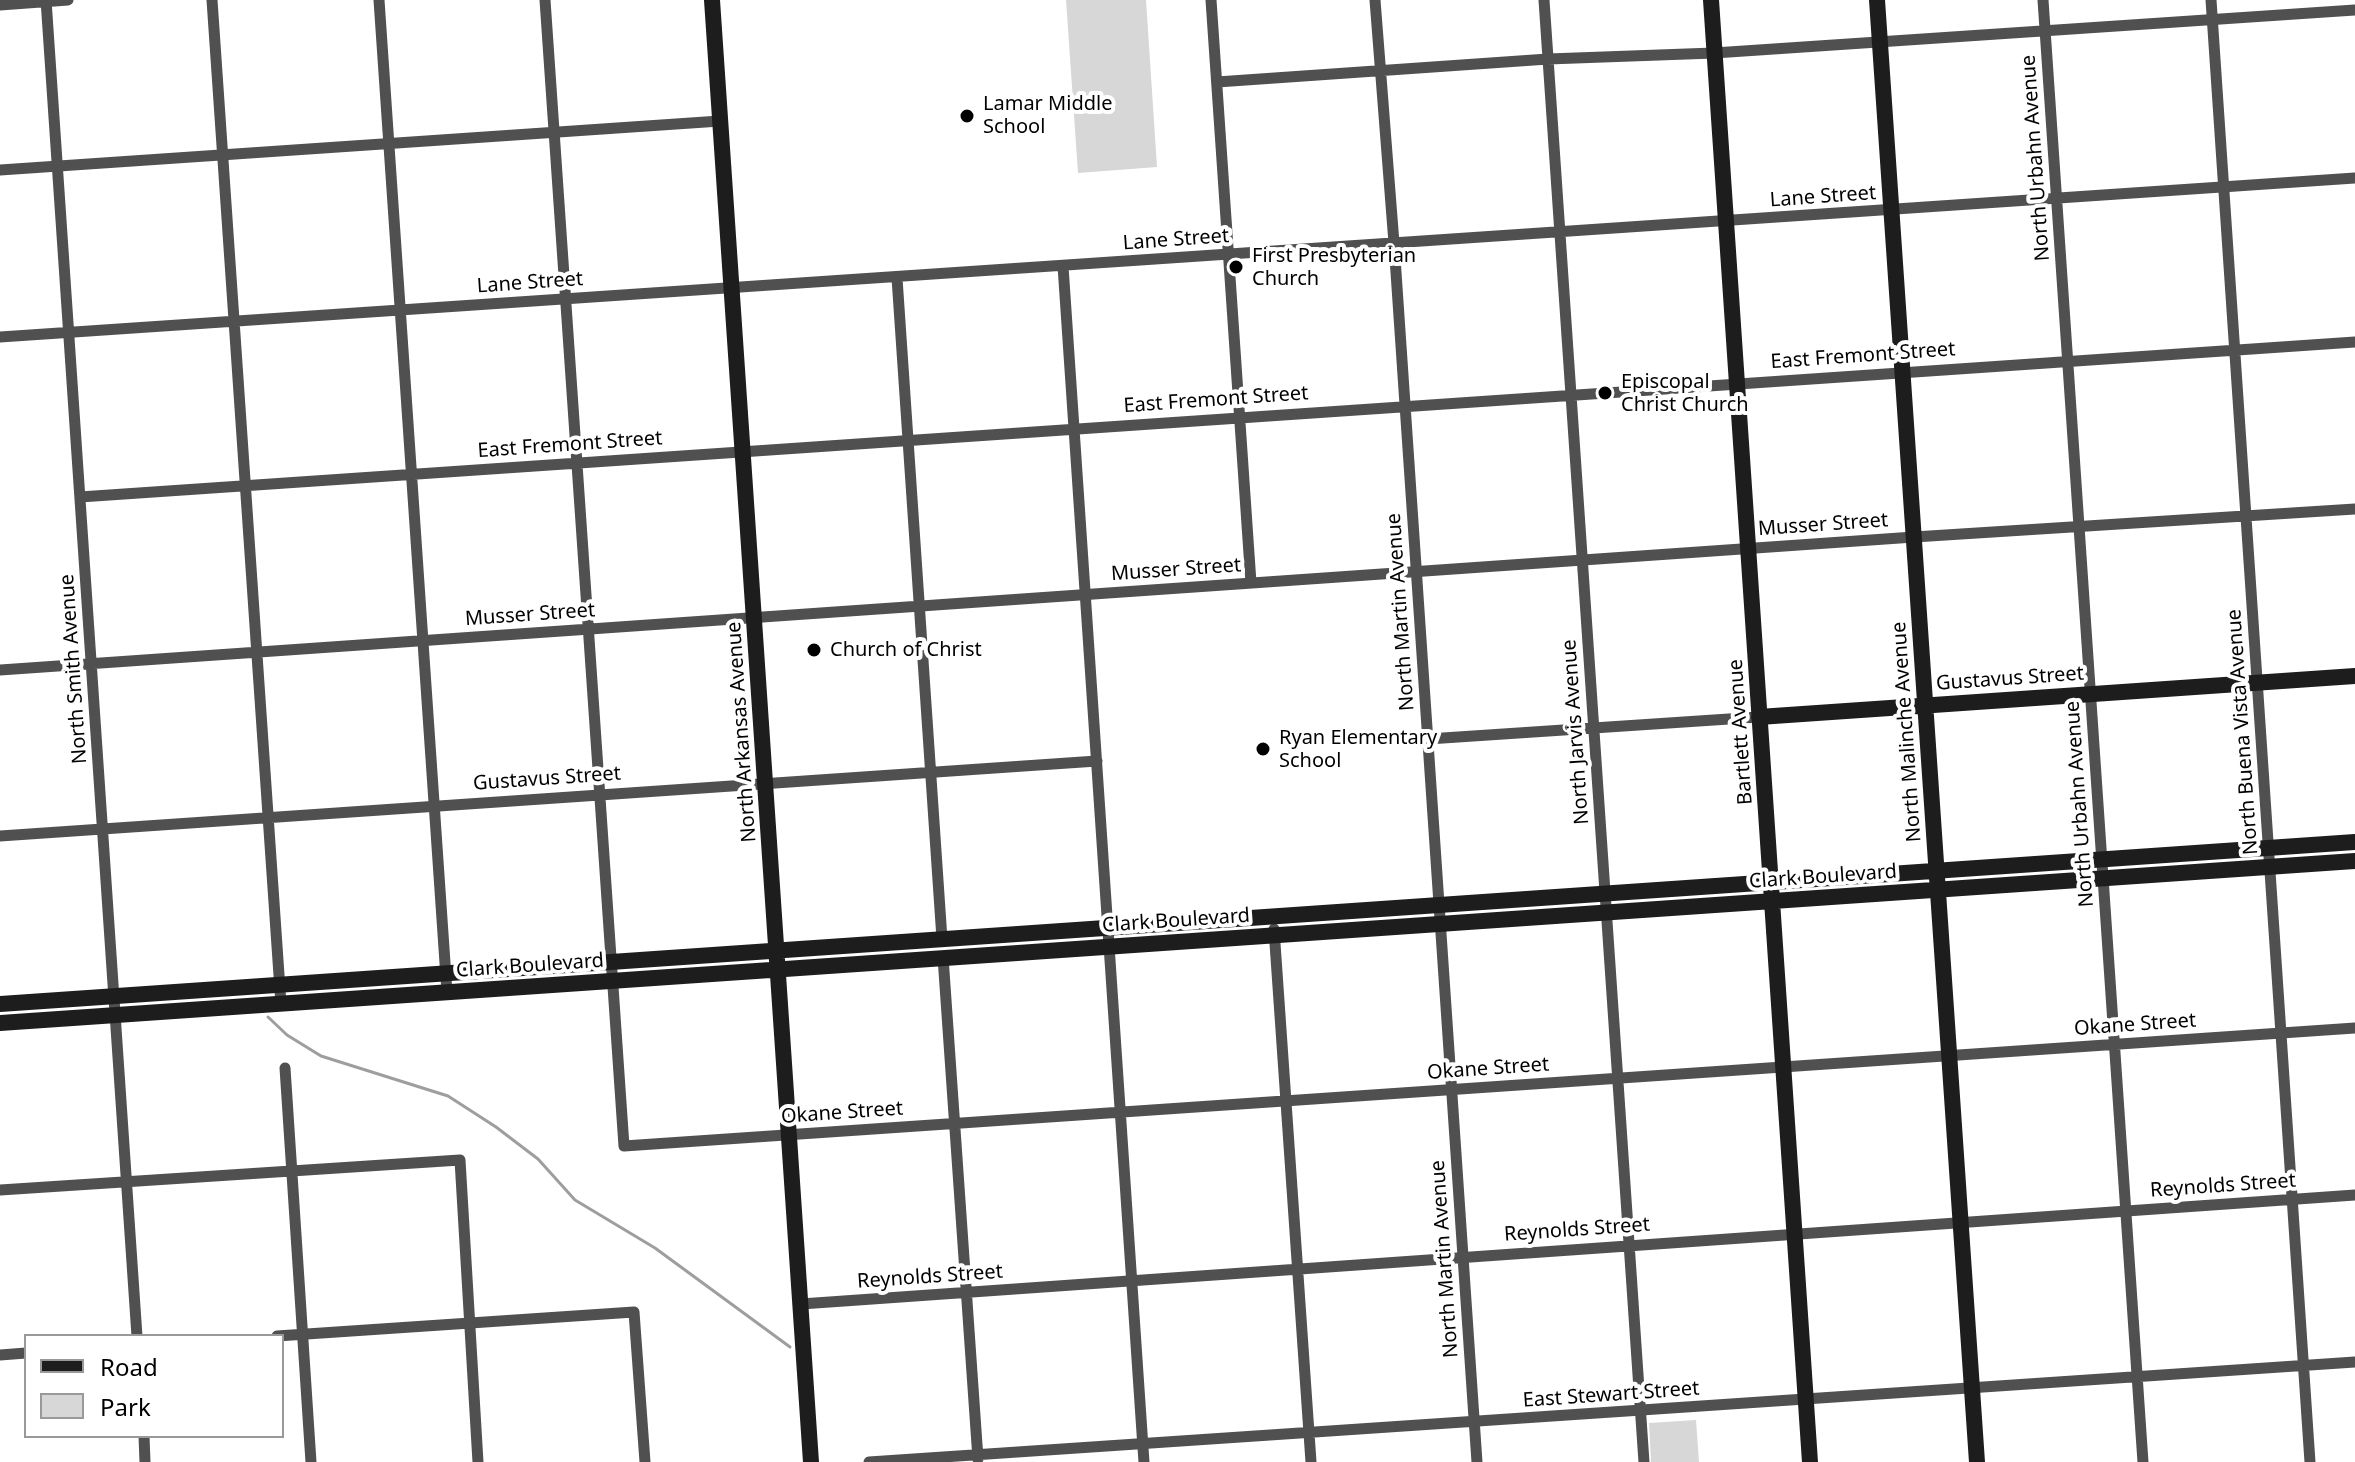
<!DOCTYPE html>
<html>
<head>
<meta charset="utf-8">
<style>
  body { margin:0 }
  #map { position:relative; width:2355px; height:1462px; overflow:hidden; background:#fff; font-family:"Noto Sans",sans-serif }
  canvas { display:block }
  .legend { position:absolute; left:24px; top:1334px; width:260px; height:104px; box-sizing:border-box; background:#fff; border:2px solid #999; margin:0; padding:10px 14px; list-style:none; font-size:24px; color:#000 }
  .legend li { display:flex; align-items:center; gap:16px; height:40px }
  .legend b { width:40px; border:2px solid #999 }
</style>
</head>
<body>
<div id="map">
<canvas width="2355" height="1462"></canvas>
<ul class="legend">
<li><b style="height:10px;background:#1d1d1d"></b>Road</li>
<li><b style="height:22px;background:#d7d7d7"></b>Park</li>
</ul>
</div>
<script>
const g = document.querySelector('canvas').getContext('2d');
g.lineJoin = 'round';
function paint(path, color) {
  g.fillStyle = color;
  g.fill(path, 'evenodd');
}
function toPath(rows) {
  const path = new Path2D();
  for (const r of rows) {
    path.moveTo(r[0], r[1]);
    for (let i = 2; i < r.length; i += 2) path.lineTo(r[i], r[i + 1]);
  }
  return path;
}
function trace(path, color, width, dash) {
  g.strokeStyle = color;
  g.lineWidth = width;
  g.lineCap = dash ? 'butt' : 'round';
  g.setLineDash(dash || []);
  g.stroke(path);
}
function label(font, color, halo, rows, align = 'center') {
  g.font = font + ' "Noto Sans",sans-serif';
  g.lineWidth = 8;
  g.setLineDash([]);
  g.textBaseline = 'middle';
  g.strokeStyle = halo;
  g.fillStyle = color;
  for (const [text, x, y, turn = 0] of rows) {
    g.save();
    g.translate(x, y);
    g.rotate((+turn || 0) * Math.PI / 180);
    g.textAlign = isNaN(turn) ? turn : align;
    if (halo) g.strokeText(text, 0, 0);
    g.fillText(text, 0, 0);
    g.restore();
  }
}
const green = toPath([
  [1066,0,1146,0,1157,167,1078,173],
  [1696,1420,1699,1462,1651,1462,1649,1423]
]);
const stream = toPath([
  [268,1017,287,1035,321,1056,448,1096,496,1127,538,1159,575,1200,655,1248,790,1347]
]);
const street = toPath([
  [46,0,137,1336],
  [212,0,281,1004],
  [379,0,447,992],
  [545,0,624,1146,2355,1028],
  [1211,0,1251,583],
  [1375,0,1394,243,1477,1462],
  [1544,0,1644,1462],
  [2043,0,2143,1462],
  [2211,0,2310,1462],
  [0,5,68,0],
  [1217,82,1548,59,1714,53,2355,10],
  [0,170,720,121],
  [1063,266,1144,1462],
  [897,278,942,939],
  [0,337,2355,178],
  [80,497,2355,342],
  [0,670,1914,537,2355,509],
  [1428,739,1759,717],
  [0,836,1097,761],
  [1274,929,1311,1462],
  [943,957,978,1459],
  [285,1068,311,1462],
  [0,1190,460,1160,478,1462],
  [801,1304,2355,1195],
  [277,1336,634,1312,645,1462],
  [0,1355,26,1353],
  [144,1436,145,1462],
  [869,1462,2355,1362]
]);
const secondary = toPath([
  [712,0,811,1462],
  [1711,0,1810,1462],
  [1877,0,1977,1462],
  [1759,717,2355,676],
  [0,1004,2355,842],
  [0,1023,2355,861]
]);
const markers = [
  [967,116,8,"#000"],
  [1236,267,8,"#000"],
  [1605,393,8,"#000"],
  [814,650,8,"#000"],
  [1263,749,8,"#000"]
];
const poiNames = [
  ["Lamar Middle",983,104],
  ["School",983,127],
  ["First Presbyterian",1252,256],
  ["Church",1252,279],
  ["Episcopal",1621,382],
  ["Christ Church",1621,405],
  ["Church of Christ",830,650],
  ["Ryan Elementary",1279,738],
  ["School",1279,761]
];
const streetNames = [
  ["North Urbahn Avenue",2036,158,-94],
  ["Lane Street",1823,197,-4],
  ["Lane Street",1176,240,-4],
  ["Lane Street",530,283,-4],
  ["East Fremont Street",1863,356,-4],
  ["East Fremont Street",1216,400,-4],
  ["East Fremont Street",570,445,-4],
  ["Musser Street",1823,525,-4],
  ["Musser Street",1176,570,-4],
  ["North Martin Avenue",1401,612,-94],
  ["Musser Street",530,615,-4],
  ["North Smith Avenue",74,669,-94],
  ["Gustavus Street",2010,679,-4],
  ["North Arkansas Avenue",742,732,-94],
  ["North Jarvis Avenue",1576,732,-94],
  ["Bartlett Avenue",1741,732,-94],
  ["North Malinche Avenue",1907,732,-94],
  ["North Buena Vista Avenue",2243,732,-94],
  ["Gustavus Street",547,779,-4],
  ["North Urbahn Avenue",2080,804,-94],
  ["Clark Boulevard",1823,877,-4],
  ["Clark Boulevard",1176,921,-4],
  ["Clark Boulevard",530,966,-4],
  ["Okane Street",2135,1025,-4],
  ["Okane Street",1488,1069,-4],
  ["Okane Street",842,1113,-4],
  ["Reynolds Street",2223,1186,-4],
  ["Reynolds Street",1577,1230,-4],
  ["North Martin Avenue",1445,1259,-94],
  ["Reynolds Street",930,1277,-4],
  ["East Stewart Street",1611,1395,-4]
];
paint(green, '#d7d7d7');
trace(stream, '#9e9e9e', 3);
trace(street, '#505050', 11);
trace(secondary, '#1d1d1d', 16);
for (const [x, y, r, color] of markers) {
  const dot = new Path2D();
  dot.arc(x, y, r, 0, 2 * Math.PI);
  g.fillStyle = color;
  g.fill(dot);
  trace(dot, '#fff', 3);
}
label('20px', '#000', '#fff', poiNames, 'left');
label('20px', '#000', '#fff', streetNames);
</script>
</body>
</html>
